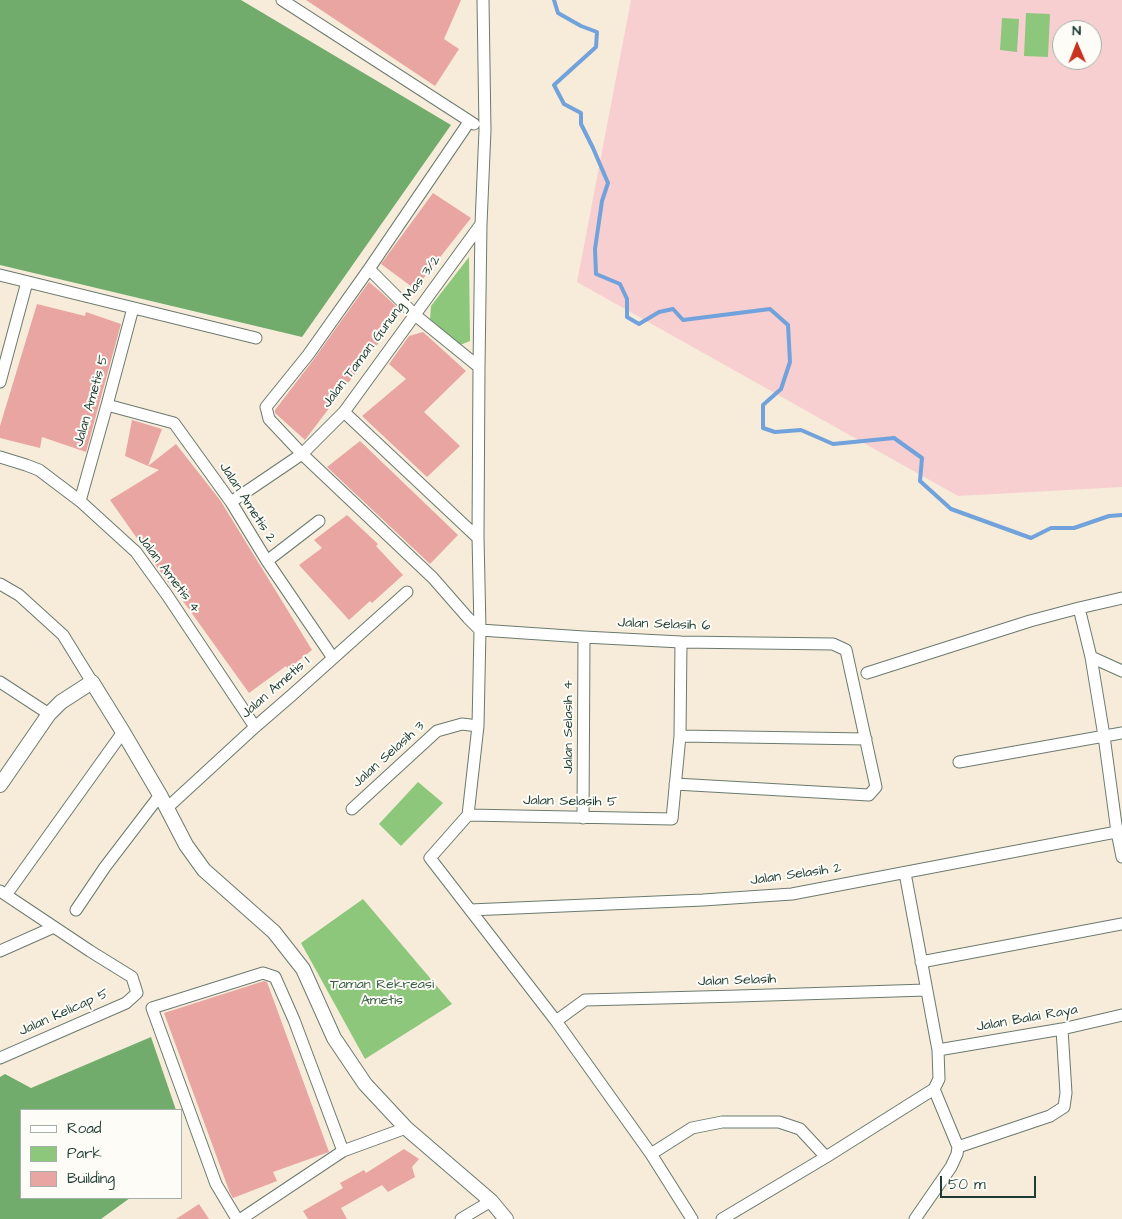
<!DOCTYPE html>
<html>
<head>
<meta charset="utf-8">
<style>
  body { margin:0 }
  #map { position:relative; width:1122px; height:1219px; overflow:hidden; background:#f7ecda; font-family:"Architects Daughter",sans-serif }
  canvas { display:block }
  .legend { position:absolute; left:20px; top:1109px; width:162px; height:90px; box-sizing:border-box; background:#fdfcf7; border:1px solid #a4b0a9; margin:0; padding:6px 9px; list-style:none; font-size:15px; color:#1f3d34 }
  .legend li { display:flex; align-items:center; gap:10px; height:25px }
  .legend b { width:25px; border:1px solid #a4b0a9 }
  .north { position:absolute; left:1052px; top:20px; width:50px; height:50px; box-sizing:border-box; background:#fdfcf7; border:1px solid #a4b0a9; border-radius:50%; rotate:359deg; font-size:14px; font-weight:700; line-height:20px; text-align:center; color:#1f3d34 }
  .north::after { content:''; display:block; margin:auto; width:18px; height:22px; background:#c8321e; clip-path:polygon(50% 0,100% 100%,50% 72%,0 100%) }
  .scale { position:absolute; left:940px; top:1176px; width:96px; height:22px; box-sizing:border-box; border:2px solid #1f3d34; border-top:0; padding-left:6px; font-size:15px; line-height:18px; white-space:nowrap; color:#1f3d34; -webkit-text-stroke:4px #fdfcf7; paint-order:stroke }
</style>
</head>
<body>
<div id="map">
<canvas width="1122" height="1219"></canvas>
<ul class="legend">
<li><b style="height:6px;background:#fff"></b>Road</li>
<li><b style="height:14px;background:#8cc77c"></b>Park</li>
<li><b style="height:14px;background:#e8a5a1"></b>Building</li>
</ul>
<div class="north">N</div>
<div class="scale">50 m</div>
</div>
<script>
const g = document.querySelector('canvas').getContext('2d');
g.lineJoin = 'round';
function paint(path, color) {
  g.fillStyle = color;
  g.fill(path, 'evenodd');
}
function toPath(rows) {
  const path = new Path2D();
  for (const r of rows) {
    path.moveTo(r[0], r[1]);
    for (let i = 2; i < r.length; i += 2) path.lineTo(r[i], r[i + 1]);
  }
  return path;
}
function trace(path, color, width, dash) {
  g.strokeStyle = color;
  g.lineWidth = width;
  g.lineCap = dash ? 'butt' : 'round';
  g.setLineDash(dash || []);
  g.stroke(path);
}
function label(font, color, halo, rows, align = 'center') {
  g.font = font + ' "Architects Daughter",sans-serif';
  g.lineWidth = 4;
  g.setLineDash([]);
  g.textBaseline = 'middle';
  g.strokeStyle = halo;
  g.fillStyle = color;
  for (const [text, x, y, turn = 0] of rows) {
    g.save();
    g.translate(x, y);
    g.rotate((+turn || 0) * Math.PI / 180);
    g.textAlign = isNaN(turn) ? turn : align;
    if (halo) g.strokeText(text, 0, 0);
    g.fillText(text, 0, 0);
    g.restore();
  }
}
const built = toPath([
  [631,0,1122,0,1122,487,958,496,577,282],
  [1062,30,1092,30,1092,60,1062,60]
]);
const green = toPath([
  [1026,13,1050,14,1048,57,1024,56],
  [1002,18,1019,19,1017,52,1000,50],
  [469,257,470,341,460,345,430,319,431,306],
  [418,782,443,803,401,846,379,824],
  [363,899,452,1004,365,1059,301,943]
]);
const forest = toPath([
  [0,0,241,0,451,125,302,337,0,265],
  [151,1037,176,1110,21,1110,21,1198,130,1198,101,1219,0,1219,0,1077,5,1074,31,1088]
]);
const stream = toPath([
  [554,0,558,13,581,26,597,32,596,47,554,85,564,104,581,113,581,124,593,148,608,183,602,201,595,249,596,274,620,284,627,299,627,317,639,324,659,312,673,309,683,320,770,309,788,325,790,362,781,389,763,405,763,428,775,432,801,430,833,444,894,438,922,458,920,481,951,509,1031,538,1051,528,1074,528,1109,516,1122,515]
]);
const building = toPath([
  [306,0,461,0,444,39,459,49,435,86],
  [433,193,471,218,415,289,381,264],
  [369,282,382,293,402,312,305,440,275,413,275,410,314,359],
  [37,304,85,316,86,312,121,324,86,452,42,437,40,448,0,438,0,426],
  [423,332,466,371,424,412,460,446,427,477,362,416,406,379,389,364,409,336],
  [132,420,162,429,148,466,125,456],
  [360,441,458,535,430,564,327,467],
  [176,444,220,500,312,650,288,669,286,666,249,693,173,587,172,588,110,500,159,470,148,466],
  [347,515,378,544,376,546,403,575,372,603,370,601,349,620,299,565,322,548,314,540],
  [264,981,267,982,329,1152,273,1172,277,1181,233,1198,230,1193,164,1013],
  [404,1149,419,1159,412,1167,415,1177,388,1192,382,1185,341,1208,347,1219,308,1219,303,1211,343,1188,340,1183,364,1170,366,1173],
  [199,1204,209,1219,176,1219]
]);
const minor = toPath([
  [282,0,474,124],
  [483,0,485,130,481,224,479,367,478,536,480,630,478,726,468,815,430,858,556,1021,651,1154,692,1219],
  [469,122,369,269,308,355,266,407,269,419,302,454,433,578,468,618,480,630,584,637,681,642,833,644,846,650,876,787,869,795,675,784],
  [369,269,415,315,479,367],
  [0,275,256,338],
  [0,382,27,282],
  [107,405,174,423,231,502,267,561,333,658],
  [344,412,478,538],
  [0,457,26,465,39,470,80,501,136,552,167,595,255,727],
  [80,501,107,405,133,308],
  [231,502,302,454,344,412,481,224],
  [267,561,319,521],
  [0,584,19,595,63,635,92,682],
  [1079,608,1091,657,1104,736,1117,832,1122,857],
  [1091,657,1122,671],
  [867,673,1030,621,1079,608,1122,598],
  [0,682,49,714],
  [680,736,866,739],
  [959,762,1122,733],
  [167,808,255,727,292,695,407,592],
  [352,809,437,731,462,724,478,726],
  [468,815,672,819,680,736,681,642],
  [583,818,584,637],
  [0,891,90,951,132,977,137,993,126,1003,0,1058],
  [6,895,123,732],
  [76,910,105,867,160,795],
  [470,910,703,900,792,894,1122,831],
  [0,951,54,927],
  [921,962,1122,924],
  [556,1021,585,1000,738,996,926,990],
  [938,1050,1062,1029,1122,1015],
  [958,1147,1050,1116,1064,1107,1066,1093,1062,1029],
  [651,1154,692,1128,722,1122,779,1122,800,1129,826,1157],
  [237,1219,216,1184,152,1008,263,973,275,977,294,1020,343,1151],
  [241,1219,343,1151,406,1128],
  [461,1219,491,1201],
  [722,1219,826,1157,934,1089,939,1079,938,1050,905,873],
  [915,1219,951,1167,957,1154,958,1147,934,1089]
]);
const tertiary = toPath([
  [0,785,49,714,61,702,92,682,123,732,160,795,186,845,204,870,274,932,303,969,334,1038,365,1084,406,1128,491,1201,506,1219]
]);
const streetNames = [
  ["Jalan Taman Gunung Mas 3/2",382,332,-53],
  ["Jalan Ametis 5",92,401,-74],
  ["Jalan Ametis 2",247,503,57],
  ["Jalan Ametis 4",168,574,53],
  ["Jalan Selasih 6",664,625,2],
  ["Jalan Ametis 1",276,688,-41],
  ["Jalan Selasih 4",569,727,-90],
  ["Jalan Selasih 3",389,755,-42],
  ["Jalan Selasih 5",570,802,1],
  ["Jalan Selasih 2",796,875,-8],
  ["Jalan Selasih",737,981,-2],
  ["Jalan Kelicap 5",64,1013,-24],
  ["Jalan Balai Raya",1027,1019,-10]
];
const parkNames = [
  ["Taman Rekreasi",382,985],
  ["Ametis",382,1001]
];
paint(built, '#f7cfd0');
paint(green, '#8cc77c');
paint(forest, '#71ac6c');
trace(stream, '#71a2db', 4);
paint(building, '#e8a5a1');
trace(minor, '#6b7a6e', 13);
trace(tertiary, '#6b7a6e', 16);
trace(minor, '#fff', 11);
trace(tertiary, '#fff', 14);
label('14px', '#1f3d34', '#fdfcf7', streetNames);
label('14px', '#3a6046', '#fdfcf7', parkNames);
</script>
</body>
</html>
